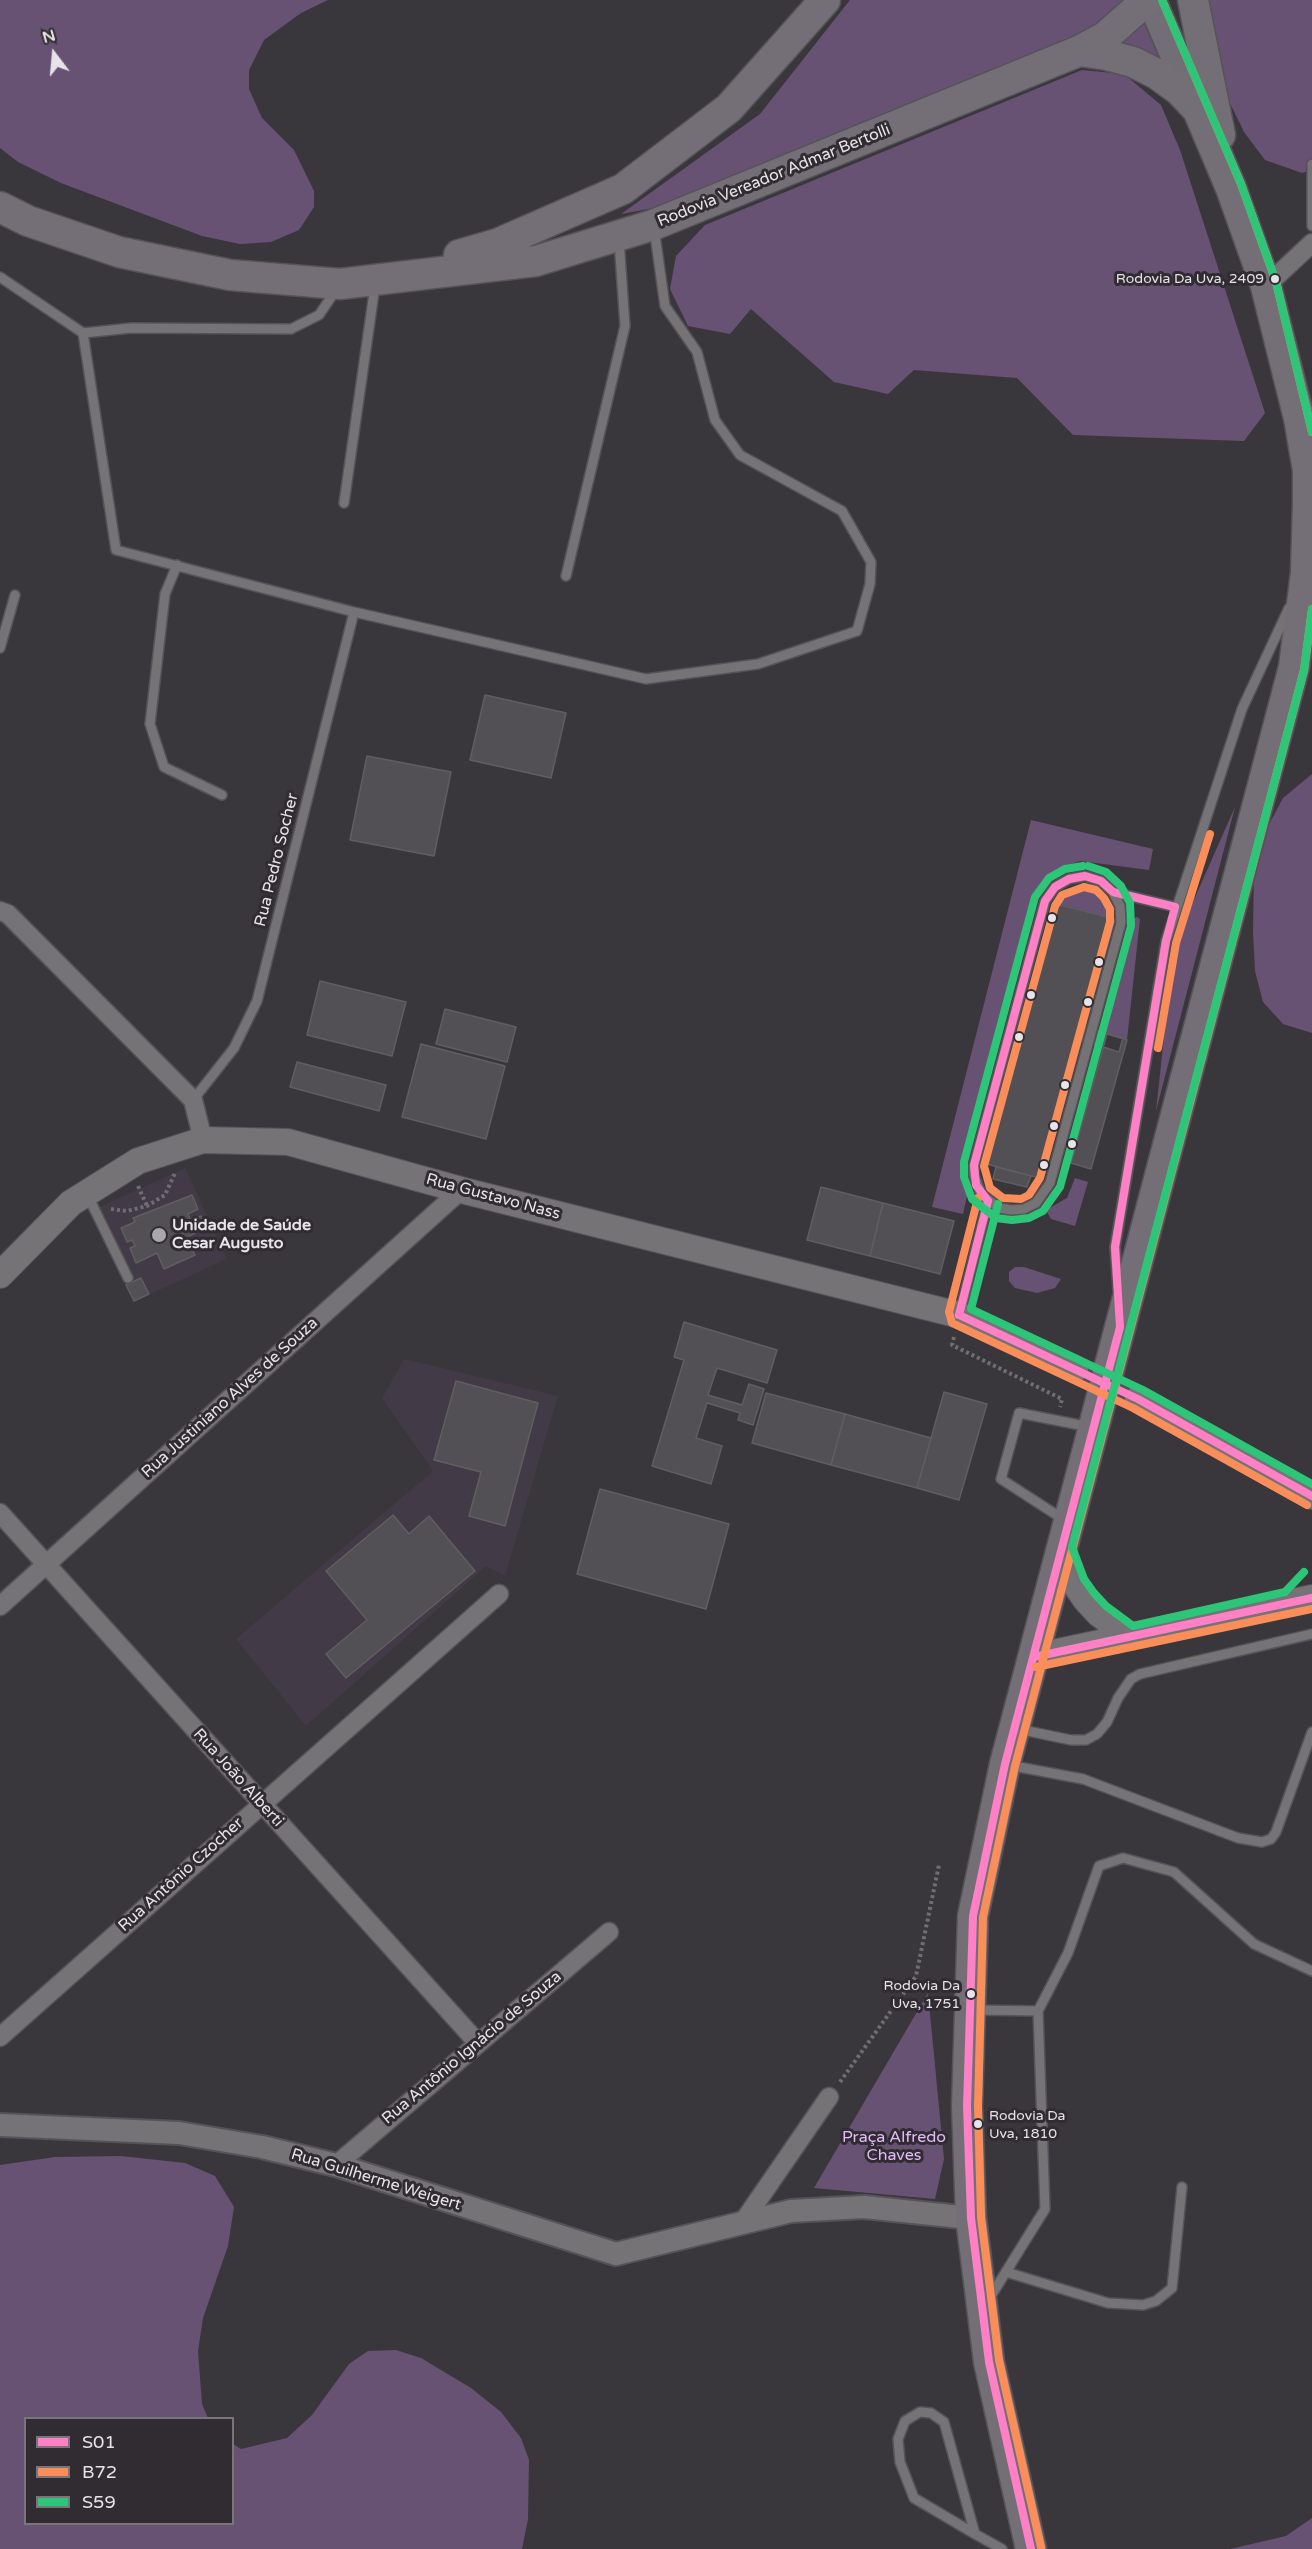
<!DOCTYPE html>
<html>
<head>
<meta charset="utf-8">
<style>
  body { margin:0 }
  #map { position:relative; width:1312px; height:2549px; overflow:hidden; background:#3a373c; font-family:"Varela Round",sans-serif }
  canvas { display:block }
  .legend { position:absolute; left:24px; top:2417px; width:210px; height:108px; box-sizing:border-box; background:#302c32; border:2px solid #79767b; margin:0; padding:8px 10px; list-style:none; font-size:18px; color:#e6e4e8 }
  .legend li { display:flex; align-items:center; gap:12px; height:30px }
  .legend b { width:30px; border:2px solid #79767b }
  .north { position:absolute; left:24px; top:24px; width:60px; height:60px; -webkit-text-stroke:4px #302c32; paint-order:stroke; rotate:344deg; font-size:16px; font-weight:700; line-height:24px; text-align:center; color:#e6e4e8 }
  .north::after { content:''; display:block; margin:auto; width:21px; height:27px; background:#e6e4e8; clip-path:polygon(50% 0,100% 100%,50% 72%,0 100%) }
</style>
</head>
<body>
<div id="map">
<canvas width="1312" height="2549"></canvas>
<ul class="legend">
<li><b style="height:8px;background:#ff80c5"></b>S01</li>
<li><b style="height:8px;background:#fa8e5a"></b>B72</li>
<li><b style="height:8px;background:#2dc577"></b>S59</li>
</ul>
<div class="north">N</div>
</div>
<script>
const g = document.querySelector('canvas').getContext('2d');
g.lineJoin = 'round';
function paint(path, color) {
  g.fillStyle = color;
  g.fill(path, 'evenodd');
}
function toPath(rows) {
  const path = new Path2D();
  for (const r of rows) {
    path.moveTo(r[0], r[1]);
    for (let i = 2; i < r.length; i += 2) path.lineTo(r[i], r[i + 1]);
  }
  return path;
}
function trace(path, color, width, dash) {
  g.strokeStyle = color;
  g.lineWidth = width;
  g.lineCap = dash ? 'butt' : 'round';
  g.setLineDash(dash || []);
  g.stroke(path);
}
function label(font, color, halo, rows, align = 'center') {
  g.font = font + ' "Varela Round",sans-serif';
  g.lineWidth = 6;
  g.setLineDash([]);
  g.textBaseline = 'middle';
  g.strokeStyle = halo;
  g.fillStyle = color;
  for (const [text, x, y, turn = 0] of rows) {
    g.save();
    g.translate(x, y);
    g.rotate((+turn || 0) * Math.PI / 180);
    g.textAlign = isNaN(turn) ? turn : align;
    if (halo) g.strokeText(text, 0, 0);
    g.fillText(text, 0, 0);
    g.restore();
  }
}
const built = toPath([
  [185,1168,227,1259,133,1302,91,1211],
  [404,1359,558,1396,505,1576,486,1566,306,1726,236,1639,433,1471,382,1398]
]);
const green = toPath([
  [0,0,328,0,301,13,264,40,249,70,249,89,262,118,294,150,314,191,314,207,299,230,271,242,240,244,202,236,61,183,18,162,0,148],
  [850,0,1135,0,1086,35,676,204,621,214,760,114],
  [1180,0,1312,0,1312,170,1302,173,1265,160,1244,132],
  [1150,20,1167,62,1115,42],
  [1082,70,1124,74,1161,105,1180,150,1265,413,1244,441,1073,435,1017,378,914,370,888,394,834,382,751,309,730,334,688,326,670,289,676,256,705,225],
  [1312,774,1312,1033,1283,1024,1263,1002,1255,971,1253,932,1254,872,1259,843,1283,798],
  [1235,807,1156,1111,1174,945],
  [1031,820,1153,849,1149,870,1080,861,1057,869,1036,891,963,1167,968,1191,963,1214,932,1207],
  [1078,890,1095,893,1101,898,1106,903,1108,917,1059,904,1069,893],
  [1137,917,1140,919,1127,1040,1104,1033,1134,918],
  [1075,1178,1088,1182,1075,1226,1051,1219,1046,1210,1067,1198],
  [1015,1267,1024,1267,1061,1279,1055,1288,1037,1293,1015,1288,1009,1281,1009,1272],
  [928,1993,944,2159,935,2199,814,2188],
  [121,2156,185,2163,215,2176,234,2207,228,2246,203,2318,198,2351,202,2404,208,2418,26,2418,26,2524,232,2524,233,2444,241,2449,287,2438,312,2415,349,2364,368,2351,396,2350,421,2358,471,2388,501,2412,521,2438,529,2460,528,2519,522,2549,0,2549,0,2165,55,2157],
  [1312,2518,1312,2549,1230,2549,1286,2536]
]);
const building = toPath([
  [485,695,566,713,551,778,470,760,485,695],
  [367,756,451,772,434,856,350,840,367,756],
  [1053,903,1115,919,1043,1179,983,1163,1053,903],
  [320,981,406,1002,392,1056,307,1035,320,981],
  [445,1009,516,1027,507,1062,436,1044,445,1009],
  [1085,1027,1123,1038,1119,1052,1081,1040,1085,1027],
  [1107,1034,1127,1040,1091,1169,1071,1163,1107,1034],
  [421,1044,505,1066,486,1139,402,1117,421,1044],
  [297,1062,386,1085,379,1111,290,1087,297,1062],
  [996,1167,1031,1176,1027,1187,993,1179,996,1167],
  [821,1187,883,1203,870,1256,807,1240,821,1187],
  [192,1195,198,1209,188,1214,191,1221,201,1216,206,1228,187,1237,195,1255,164,1269,157,1253,136,1263,130,1248,135,1246,132,1240,127,1242,121,1228,135,1222,133,1218,192,1195],
  [883,1203,954,1221,940,1274,870,1256,883,1203],
  [141,1278,149,1294,134,1301,126,1285,141,1278],
  [684,1322,777,1350,767,1383,717,1368,708,1395,742,1405,749,1384,764,1389,753,1425,738,1420,740,1413,707,1403,696,1438,722,1446,711,1484,652,1466,684,1360,674,1357,684,1322],
  [456,1381,538,1403,505,1526,469,1516,481,1472,434,1460,456,1381],
  [944,1392,987,1404,959,1500,917,1488,944,1392],
  [766,1393,845,1414,831,1465,752,1443,766,1393],
  [845,1414,931,1438,917,1488,831,1465,845,1414],
  [600,1489,729,1524,706,1609,577,1574,600,1489],
  [393,1515,409,1534,429,1516,475,1571,346,1678,326,1654,367,1620,326,1571,393,1515]
]);
const secondaryTunnel = toPath([
  [1075,1369,1138,1399]
]);
const path = toPath([
  [138,1186,147,1206],
  [111,1209,127,1211,147,1206,165,1195,175,1173],
  [954,1337,952,1345,1062,1399,1060,1407],
  [840,2082,916,1976,939,1865]
]);
const service = toPath([
  [1312,164,1312,226],
  [0,277,83,333,131,328,291,329,319,315,336,290],
  [83,333,116,550,354,612,646,679,758,664,857,631,870,584,871,562,842,511,740,455,715,420,697,352,665,306,654,228],
  [344,503,375,286],
  [177,565,165,594,150,724,164,767,222,795],
  [566,576,625,326,619,240],
  [0,648,15,595],
  [1085,876,1101,881,1113,892,1120,906,1121,923,1050,1183,1036,1203,1024,1209,1012,1210,999,1208,981,1194,974,1175,974,1165,1045,901,1055,887,1069,879,1085,876],
  [1113,892,1175,907],
  [193,1100,234,1048,257,1001,354,612],
  [87,1194,128,1278],
  [1118,1290,1115,1247,1166,941,1242,709,1289,608],
  [960,1313,988,1201],
  [1066,1521,1001,1479,1019,1413,1090,1427],
  [1018,1729,1071,1740,1086,1740,1097,1734,1107,1722,1118,1698,1131,1679,1140,1674,1312,1634],
  [1008,1765,1083,1779,1238,1838,1262,1842,1271,1839,1276,1832,1312,1732],
  [975,2010,1038,2011,1068,1953,1099,1866,1123,1858,1174,1872,1254,1944,1312,1971],
  [1006,2272,1108,2303,1143,2305,1156,2301,1172,2288,1182,2187],
  [989,2299,1045,2209,1038,2011],
  [975,2534,944,2422,931,2413,920,2412,905,2421,898,2439,900,2462,914,2498,975,2534,1002,2549]
]);
const minor = toPath([
  [1266,286,1312,243],
  [0,911,8,914,193,1100,203,1140],
  [0,1513,477,2042],
  [0,1606,461,1190],
  [0,2037,499,1594],
  [336,2165,609,1932],
  [743,2222,829,2097]
]);
const tertiary = toPath([
  [0,2125,179,2133,262,2147,336,2165,616,2254,791,2211,864,2207,971,2218]
]);
const secondary = toPath([
  [0,1275,71,1203,138,1161,203,1140,288,1142,461,1190,959,1315,1075,1369],
  [1138,1399,1312,1496],
  [1061,1548,1075,1584,1086,1600,1099,1614,1131,1637],
  [1034,1657,1312,1598]
]);
const primary = toPath([
  [1151,0,1198,110]
]);
const trunk = toPath([
  [1193,0,1220,135],
  [0,207,28,221,119,252,230,275,340,284,536,261,653,225,1079,51,1105,37,1147,0],
  [459,255,497,244,623,189,729,108,825,0],
  [1031,2549,989,2362,971,2218,967,2106,973,1916,1005,1764,1294,667,1306,573,1308,503,1308,470,1299,418,1266,286,1231,188,1198,110,1179,90,1157,74,1133,62,1107,55,1079,51]
]);
const bus1 = toPath([
  [988,1201,976,1185,974,1165,1045,901,1055,887,1069,879,1085,876,1101,881,1113,892,1175,907],
  [959,1315,1138,1399,1312,1496],
  [959,1315,988,1201],
  [1034,1657,1312,1598],
  [1031,2549,989,2362,971,2218,967,2106,973,1916,1005,1764,1120,1327,1115,1247,1166,941,1175,907]
]);
const bus2 = toPath([
  [1162,0,1241,184,1276,282,1312,432],
  [1084,887,1096,890,1104,898,1110,909,1110,922,1040,1178,1029,1195,1021,1199,1003,1198,990,1188,984,1166,1055,906,1062,895,1084,887],
  [1158,1048,1176,943,1210,834],
  [978,1198,949,1312,952,1323,1133,1408,1307,1505],
  [1036,1667,1312,1609],
  [1041,2547,999,2360,981,2217,978,2106,983,1917,1015,1766,1304,670,1312,609]
]);
const bus3 = toPath([
  [1162,0,1241,184,1276,282,1312,432],
  [1083,866,1065,869,1049,878,1035,897,964,1162,964,1177,972,1199,996,1218,1012,1220,1029,1218,1043,1211,1060,1187,1131,926,1130,903,1121,886,1106,872,1088,866],
  [998,1204,971,1309,1143,1390,1312,1484],
  [1304,1572,1285,1592,1133,1626,1106,1606,1094,1593,1084,1579,1072,1547,1304,670,1312,609]
]);
const markers = [
  [1275,279,5,"#e6e4e8"],
  [1052,918,5,"#e6e4e8"],
  [1099,962,5,"#e6e4e8"],
  [1031,995,5,"#e6e4e8"],
  [1088,1002,5,"#e6e4e8"],
  [1019,1037,5,"#e6e4e8"],
  [1065,1085,5,"#e6e4e8"],
  [1054,1126,5,"#e6e4e8"],
  [1072,1144,5,"#e6e4e8"],
  [1044,1165,5,"#e6e4e8"],
  [159,1235,8,"#aaa7ac"],
  [971,1994,5,"#e6e4e8"],
  [978,2124,5,"#e6e4e8"]
];
const busNames = [
  ["Rodovia Da Uva, 2409",1264,279],
  ["Rodovia Da",960,1986],
  ["Uva, 1751",960,2004],
  ["Rodovia Da",989,2116,"left"],
  ["Uva, 1810",989,2134,"left"]
];
const streetNames = [
  ["Rodovia Vereador Admar Bertolli",774,176,-22],
  ["Rua Pedro Socher",277,860,-76],
  ["Rua Gustavo Nass",493,1197,15],
  ["Rua Justiniano Alves de Souza",230,1398,-42],
  ["Rua João Alberti",238,1778,48],
  ["Rua Antônio Czocher",181,1875,-42],
  ["Rua Antônio Ignácio de Souza",472,2048,-40],
  ["Rua Guilherme Weigert",376,2180,17]
];
const poiNames = [
  ["Unidade de Saúde",172,1226],
  ["Cesar Augusto",172,1244]
];
const parkNames = [
  ["Praça Alfredo",894,2138],
  ["Chaves",894,2156]
];
paint(built, '#423a46');
paint(green, '#675273');
paint(building, '#525054');
trace(building, '#605e61', 1.5);
trace(secondaryTunnel, '#545156', 26, [26, 13]);
trace(service, '#555357', 12);
trace(minor, '#555357', 21);
trace(tertiary, '#555357', 26);
trace(secondary, '#555357', 28);
trace(primary, '#555357', 32);
trace(trunk, '#555357', 33);
trace(path, '#706e72', 4, [3, 3]);
trace(service, '#757376', 9);
trace(minor, '#757376', 18);
trace(tertiary, '#757376', 22);
trace(secondary, '#757376', 26);
trace(primary, '#726e75', 28);
trace(trunk, '#746f77', 30);
trace(bus1, '#ff80c5', 8);
trace(bus2, '#fa8e5a', 8);
trace(bus3, '#2dc577', 8);
for (const [x, y, r, color] of markers) {
  const dot = new Path2D();
  dot.arc(x, y, r, 0, 2 * Math.PI);
  g.fillStyle = color;
  g.fill(dot);
  trace(dot, '#302c32', 2);
}
label('14px', '#e6e4e8', '#302c32', busNames, 'right');
label('16px', '#e6e4e8', '#302c32', streetNames);
label('bold 16px', '#e6e4e8', '#302c32', poiNames, 'left');
label('16px', '#e4bbfc', '#302c32', parkNames);
</script>
</body>
</html>
